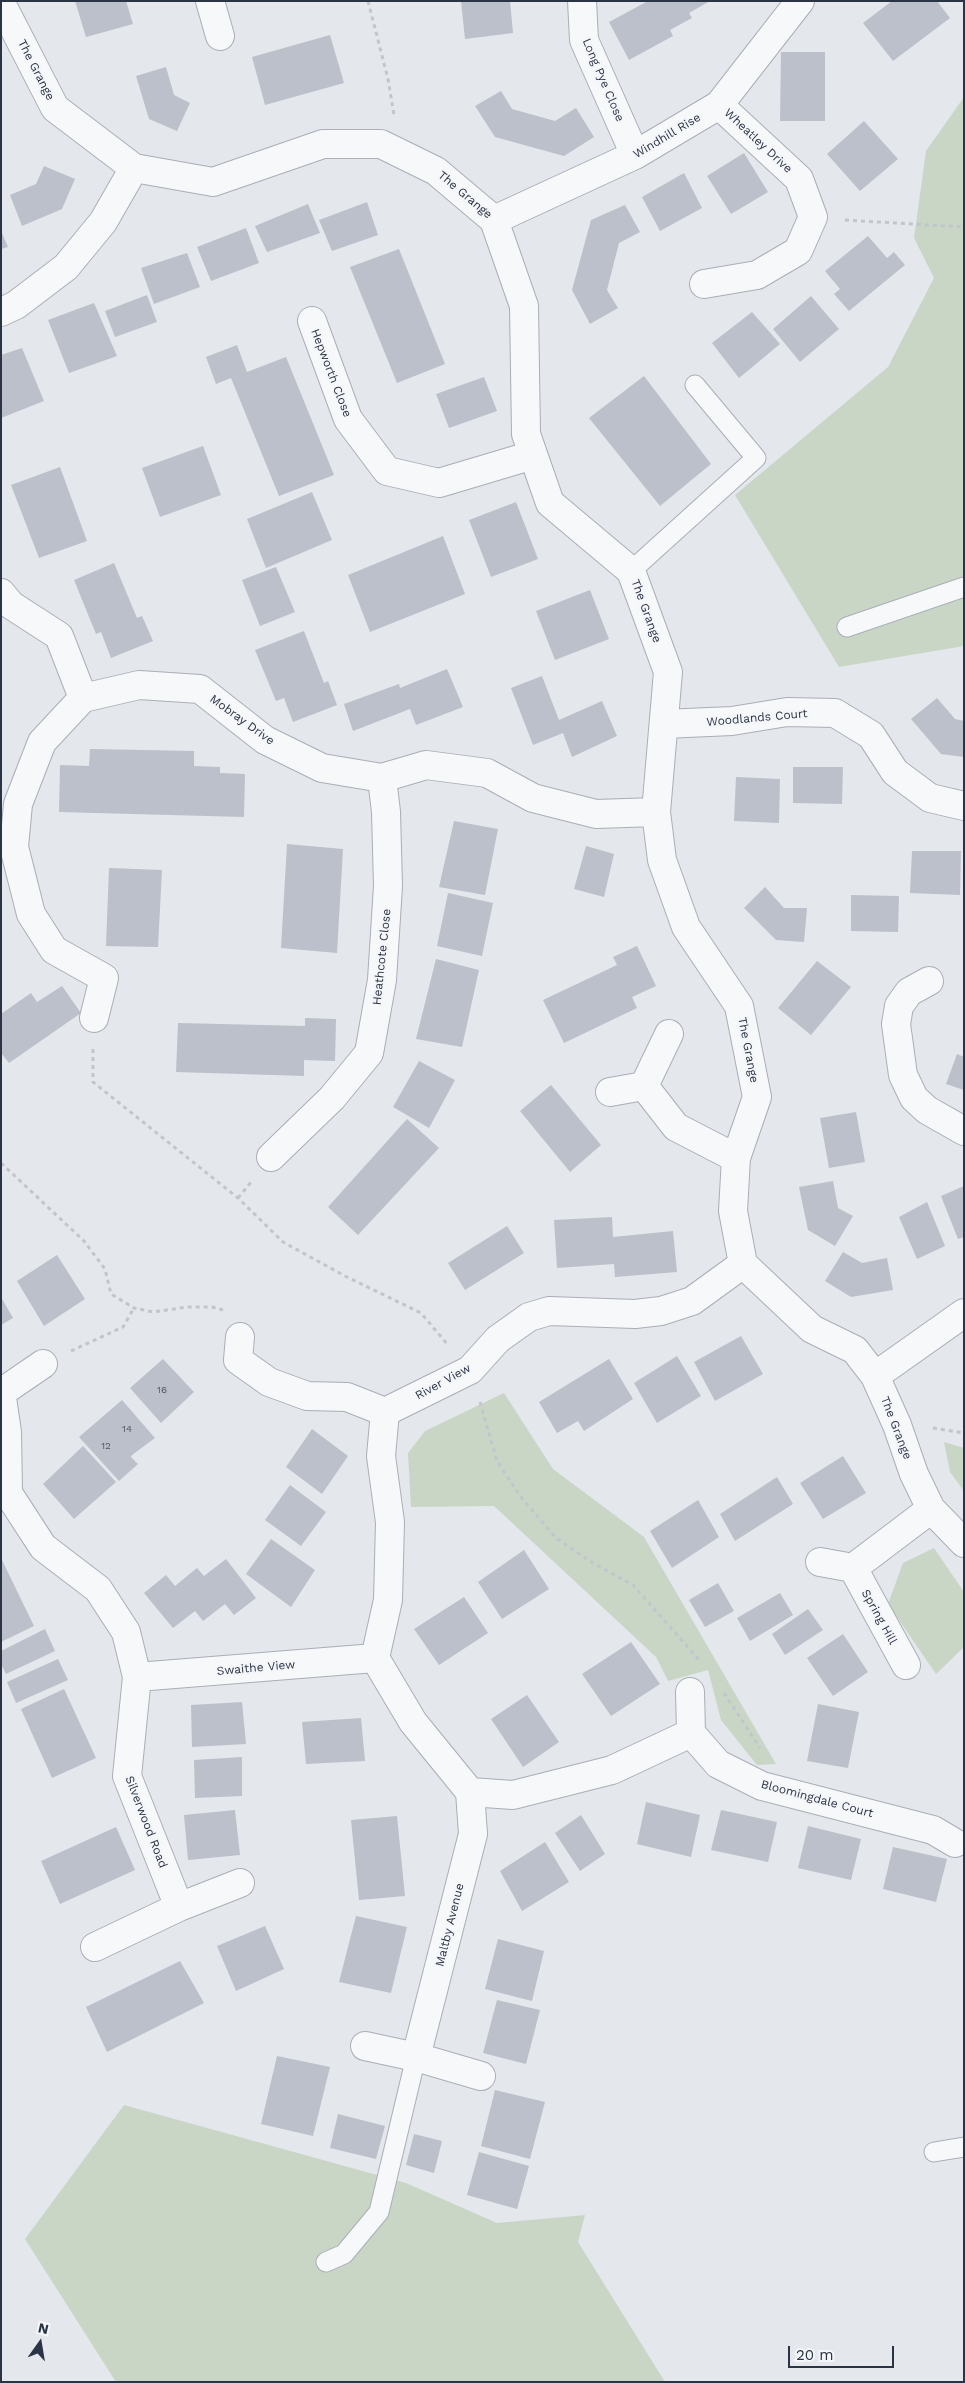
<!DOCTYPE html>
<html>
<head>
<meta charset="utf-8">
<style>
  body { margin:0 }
  #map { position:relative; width:965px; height:2383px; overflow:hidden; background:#e4e7ec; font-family:"Work Sans",sans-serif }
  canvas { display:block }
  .frame { position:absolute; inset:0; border:2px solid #2b3445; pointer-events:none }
  .north { position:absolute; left:15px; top:2318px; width:50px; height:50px; -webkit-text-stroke:4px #f4f6f9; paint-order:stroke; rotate:13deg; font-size:14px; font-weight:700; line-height:20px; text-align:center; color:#2b3445 }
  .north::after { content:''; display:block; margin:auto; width:18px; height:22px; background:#2b3445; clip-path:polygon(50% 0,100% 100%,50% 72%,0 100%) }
  .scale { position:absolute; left:788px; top:2346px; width:106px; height:22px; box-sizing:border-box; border:2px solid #2b3445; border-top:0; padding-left:6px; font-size:15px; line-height:18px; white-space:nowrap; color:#2b3445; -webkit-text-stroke:4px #f4f6f9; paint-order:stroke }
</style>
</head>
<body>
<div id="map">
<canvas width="965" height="2383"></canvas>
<div class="frame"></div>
<div class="north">N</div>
<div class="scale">20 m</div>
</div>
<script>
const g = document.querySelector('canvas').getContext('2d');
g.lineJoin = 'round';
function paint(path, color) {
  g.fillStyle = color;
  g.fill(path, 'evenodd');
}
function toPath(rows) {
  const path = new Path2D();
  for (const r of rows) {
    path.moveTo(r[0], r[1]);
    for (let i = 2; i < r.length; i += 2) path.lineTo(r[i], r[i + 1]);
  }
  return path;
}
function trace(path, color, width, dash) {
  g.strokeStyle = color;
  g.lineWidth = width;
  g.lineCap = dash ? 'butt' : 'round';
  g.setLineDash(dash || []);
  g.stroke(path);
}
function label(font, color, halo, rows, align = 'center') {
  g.font = font + ' "Work Sans",sans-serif';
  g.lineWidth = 4.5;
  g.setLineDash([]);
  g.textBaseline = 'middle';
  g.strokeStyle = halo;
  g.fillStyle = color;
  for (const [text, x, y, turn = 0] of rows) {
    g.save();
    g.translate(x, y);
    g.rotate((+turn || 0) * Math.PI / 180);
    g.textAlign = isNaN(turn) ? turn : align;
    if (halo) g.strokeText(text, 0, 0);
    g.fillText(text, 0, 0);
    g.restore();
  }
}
const green = toPath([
  [964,97,964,646,839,667,735,495,888,367,934,278,914,238,926,151],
  [504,1393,553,1469,644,1537,776,1764,757,1765,721,1720,708,1670,668,1681,656,1657,494,1506,411,1507,408,1453,425,1431],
  [944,1442,964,1448,964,1491,950,1472],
  [934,1548,964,1592,964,1647,936,1674,888,1604,903,1563],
  [124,2105,406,2183,497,2223,585,2215,578,2242,665,2382,116,2382,25,2239]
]);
const building = toPath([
  [75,1,126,1,133,24,86,37],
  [461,1,510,1,513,33,465,39],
  [648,1,710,1,689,13,692,18,670,30,673,36,629,60,609,22],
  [892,1,937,1,950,18,893,61,863,23],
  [330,35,344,83,265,105,252,57],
  [781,52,825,52,825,121,780,121],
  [166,67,174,95,190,103,177,131,149,119,136,76],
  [501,91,512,109,555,121,576,108,594,137,564,156,495,137,475,106],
  [864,121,898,159,860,191,827,154],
  [744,153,768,192,731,214,707,176],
  [44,166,75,179,62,209,22,226,10,195,36,184],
  [684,173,702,208,660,231,642,197],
  [367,202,378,235,332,251,319,220],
  [308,204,320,233,267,252,255,226],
  [625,205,640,232,619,243,607,290,618,308,590,324,572,290,591,220],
  [246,228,259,263,211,281,197,247],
  [1,231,8,247,1,249],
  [868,236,887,258,894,252,905,265,849,311,834,294,840,289,825,271],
  [399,249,445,364,397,383,350,267],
  [187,253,200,287,154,304,141,268],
  [147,295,157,322,115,337,105,311],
  [811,296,839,329,800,362,773,329],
  [94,303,117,356,69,373,48,320],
  [752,312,780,344,739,378,712,343],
  [237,345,247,372,286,357,334,475,279,496,231,378,216,384,206,357],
  [22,348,44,401,1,418,1,355],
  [644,376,711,464,660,506,589,418],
  [484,377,497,411,449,428,436,394],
  [203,446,221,495,160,517,142,468],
  [60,467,87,541,39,558,11,485],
  [312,492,332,540,266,568,247,519],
  [516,502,538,559,491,577,469,520],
  [443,536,465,594,370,632,348,575],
  [114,563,137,618,142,616,153,641,111,658,101,632,96,634,74,580],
  [276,567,295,612,260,626,242,580],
  [590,590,609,639,555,660,536,611],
  [304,631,324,683,328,681,337,705,293,722,284,698,276,701,255,650],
  [447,669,463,707,416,725,410,709,353,731,344,704,399,684,400,688],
  [542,676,559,720,602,701,617,736,572,757,563,733,533,745,511,688],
  [937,698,955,719,964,721,964,757,941,754,911,719],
  [90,749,194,751,194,766,220,767,220,773,245,774,244,817,59,812,60,765,89,766],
  [793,767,843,767,842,804,793,803],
  [736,777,780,779,779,823,734,821],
  [454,821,498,829,485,895,439,887],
  [287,844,343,849,337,953,281,948],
  [586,846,614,854,604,897,574,889],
  [912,851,961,851,960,895,910,893],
  [109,868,162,870,158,947,106,946],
  [765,887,784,908,807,908,804,942,776,940,744,908],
  [448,893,493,903,482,956,437,946],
  [851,895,899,896,898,932,851,931],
  [637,946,656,986,632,997,637,1008,564,1043,543,1000,617,965,613,957],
  [436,959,479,970,462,1047,416,1039],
  [817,961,851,987,811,1035,778,1008],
  [62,986,81,1013,9,1063,1,1053,1,1014,31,993,37,1002],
  [305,1018,336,1019,335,1061,304,1060,304,1076,176,1072,178,1023,305,1026],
  [957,1054,964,1057,964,1090,946,1084],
  [419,1061,455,1080,429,1128,393,1107],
  [551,1085,601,1145,570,1172,520,1111],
  [856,1112,865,1162,829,1168,820,1118],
  [407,1119,439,1148,358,1235,328,1207],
  [833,1181,838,1208,853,1216,835,1246,808,1230,799,1187],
  [964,1186,964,1237,958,1239,941,1196],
  [927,1202,945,1246,917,1259,899,1217],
  [612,1217,613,1237,673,1231,677,1272,615,1277,614,1264,557,1268,554,1220],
  [507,1226,524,1253,465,1290,448,1263],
  [843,1252,862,1263,887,1258,893,1290,851,1297,825,1281],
  [57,1255,85,1299,44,1326,17,1281],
  [1,1297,13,1318,1,1325],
  [741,1336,763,1374,715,1401,694,1362],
  [677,1356,701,1396,657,1423,634,1383],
  [163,1359,194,1392,161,1423,130,1388],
  [609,1359,633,1399,584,1431,578,1421,557,1433,539,1402],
  [122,1400,155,1438,132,1455,131,1457,138,1464,119,1481,79,1437],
  [312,1429,348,1456,322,1494,286,1467],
  [83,1446,116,1482,74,1519,43,1484],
  [843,1456,866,1493,823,1519,800,1483],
  [777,1477,793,1504,735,1541,720,1514],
  [290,1485,326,1512,301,1546,265,1520],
  [698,1500,719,1537,672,1568,650,1531],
  [271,1539,315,1570,291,1607,246,1574],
  [524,1550,549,1589,502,1619,478,1582],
  [1,1558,34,1626,1,1642],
  [226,1559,256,1598,234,1615,225,1604,203,1621,195,1611,173,1628,144,1593,166,1575,175,1586,197,1568,204,1576],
  [718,1583,734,1611,705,1627,689,1600],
  [780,1593,793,1615,750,1641,737,1618],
  [464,1597,488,1633,439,1665,414,1629],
  [808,1609,823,1630,785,1655,772,1634],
  [45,1629,55,1651,6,1674,1,1664,1,1651],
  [843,1634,868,1672,833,1696,807,1658],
  [631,1642,660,1684,611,1716,582,1674],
  [58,1659,68,1680,16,1703,7,1682],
  [64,1689,96,1758,52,1778,21,1709],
  [527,1695,559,1742,523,1767,491,1719],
  [242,1702,246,1744,192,1747,191,1705],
  [818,1704,859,1712,848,1768,807,1761],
  [361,1718,365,1761,306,1764,302,1722],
  [242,1757,242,1796,195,1798,194,1760],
  [646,1802,700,1815,691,1857,637,1844],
  [235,1810,240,1855,188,1860,184,1815],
  [721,1810,777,1822,768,1862,711,1850],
  [581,1815,605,1854,580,1871,555,1833],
  [397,1816,405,1896,359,1900,351,1820],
  [808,1826,861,1839,851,1880,798,1868],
  [116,1827,135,1870,60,1904,41,1861],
  [545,1842,569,1882,522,1911,500,1871],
  [893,1847,947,1859,936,1902,883,1889],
  [356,1916,407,1927,391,1993,339,1982],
  [265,1926,284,1969,236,1991,217,1946],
  [498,1939,544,1951,532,2001,485,1989],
  [180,1961,204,2003,107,2052,86,2007],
  [497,2000,540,2010,526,2064,483,2053],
  [277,2056,330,2067,313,2136,261,2124],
  [495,2090,545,2102,530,2159,481,2146],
  [338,2114,385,2126,376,2159,330,2148],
  [414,2134,442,2141,434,2173,406,2165],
  [479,2152,529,2166,517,2209,467,2195]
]);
const path = toPath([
  [368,1,388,79,394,115],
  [845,220,964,227],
  [93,1049,93,1082,238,1198,283,1242,345,1276,421,1313,448,1345],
  [1,1163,84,1241,105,1269,111,1294,134,1308,153,1312,187,1307,212,1307,223,1310],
  [238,1198,252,1181],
  [71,1351,123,1327,134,1308],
  [480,1402,497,1461,520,1496,556,1538,593,1563,633,1585,701,1662],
  [933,1428,964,1433],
  [724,1693,760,1748]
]);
const service = toPath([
  [631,571,756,458,695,385],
  [847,627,964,587],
  [934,2152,964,2147],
  [326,2262,344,2254,379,2212,416,2057]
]);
const minor = toPath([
  [210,1,220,36],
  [582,1,584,40,635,155],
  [1,3,55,108,134,168,213,182,323,144,381,144,436,171,494,220,524,306,526,434,550,503,631,571,668,672,656,812,662,860,686,927,739,1006,757,1097,736,1158,733,1211,743,1264,812,1329,855,1350,875,1376,897,1425,914,1474,931,1509,964,1543],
  [494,220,635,155,719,105,800,1],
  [704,284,757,275,798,251,813,217,799,179,719,105],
  [1,312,16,305,66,267,103,222,134,168],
  [312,321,348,419,387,471,439,483,533,455],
  [1,593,11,605,59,636,83,698],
  [83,698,139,685,200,689,265,740,322,768,382,778,426,765,487,773,533,798,596,814,656,812],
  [83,698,42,742,18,804,14,847,31,914,54,950,104,978,94,1018],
  [664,724,732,721,787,712,835,713,871,735,895,772,930,798,964,806],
  [929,981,909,992,899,1006,896,1024,903,1075,914,1098,927,1110,964,1131],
  [669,1034,644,1086,676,1127,736,1158],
  [610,1092,644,1086],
  [271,1157,332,1098,369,1053,382,980,388,886,386,812,382,778],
  [240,1337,238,1360,269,1382,307,1396,347,1397,385,1412,470,1370,498,1339,529,1317,549,1311,635,1314,661,1311,692,1301,743,1264],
  [875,1376,964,1313],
  [1,1391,7,1432,8,1493,43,1547,98,1589,126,1632,137,1677,127,1776,179,1907,95,1947],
  [2,1392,43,1364],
  [385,1412,381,1456,390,1522,388,1600,375,1658,413,1722,470,1792,513,1795,612,1770,691,1733,718,1764,762,1786,933,1830,955,1843],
  [820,1562,853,1568],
  [906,1665,853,1568,931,1509],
  [137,1677,375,1658],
  [690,1692,691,1733],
  [179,1907,240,1883],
  [365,2046,416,2057,481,2076],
  [416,2057,473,1834,470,1792]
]);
const numberNames = [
  ["16",162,1390],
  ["14",127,1429],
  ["12",106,1446]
];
const streetNames = [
  ["The Grange",36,70,63],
  ["Long Pye Close",603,80,67],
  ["Windhill Rise",667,136,-31],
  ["Wheatley Drive",758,141,43],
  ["The Grange",465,195,40],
  ["Hepworth Close",331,373,69],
  ["The Grange",646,611,70],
  ["Woodlands Court",757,718,-5],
  ["Mobray Drive",242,720,36],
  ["Heathcote Close",382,957,-84],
  ["The Grange",748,1050,79],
  ["River View",443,1382,-29],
  ["The Grange",896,1428,69],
  ["Spring Hill",879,1617,61],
  ["Swaithe View",256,1668,-5],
  ["Bloomingdale Court",817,1799,15],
  ["Silverwood Road",146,1822,69],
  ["Maltby Avenue",450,1925,-76]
];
paint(green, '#c9d6c5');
paint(building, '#bbc0ca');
trace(service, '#a9aeb7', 21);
trace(minor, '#a9aeb7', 30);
trace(path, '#c2c5cb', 3, [4, 4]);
trace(service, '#f7f8fa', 19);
trace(minor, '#f7f8fa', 28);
label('10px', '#4f5766', null, numberNames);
label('12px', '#2b3445', '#f4f6f9', streetNames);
</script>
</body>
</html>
